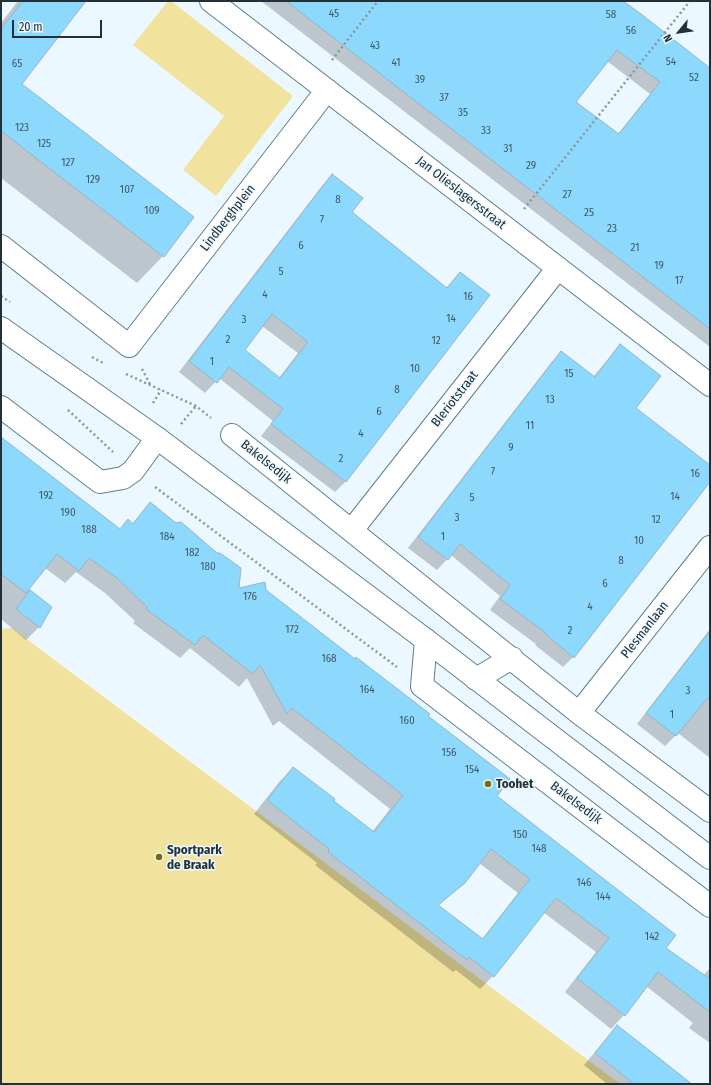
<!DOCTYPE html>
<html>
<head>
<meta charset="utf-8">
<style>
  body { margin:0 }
  #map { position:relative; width:711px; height:1085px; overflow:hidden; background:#ebf8ff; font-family:"Fira Sans Condensed",sans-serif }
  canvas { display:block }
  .frame { position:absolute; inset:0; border:2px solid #243037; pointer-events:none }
  .north { position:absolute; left:659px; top:12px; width:40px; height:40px; -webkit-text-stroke:3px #ebf8ff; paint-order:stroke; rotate:241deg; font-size:11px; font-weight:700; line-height:16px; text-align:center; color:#243037 }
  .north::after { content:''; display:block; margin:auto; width:14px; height:18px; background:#243037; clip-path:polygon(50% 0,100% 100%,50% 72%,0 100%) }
  .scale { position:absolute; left:12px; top:20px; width:90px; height:18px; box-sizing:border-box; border:2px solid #243037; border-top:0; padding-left:5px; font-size:12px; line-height:14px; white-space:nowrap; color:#243037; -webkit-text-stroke:3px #ebf8ff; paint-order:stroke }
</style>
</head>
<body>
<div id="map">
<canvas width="711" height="1085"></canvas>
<div class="frame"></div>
<div class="north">N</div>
<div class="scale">20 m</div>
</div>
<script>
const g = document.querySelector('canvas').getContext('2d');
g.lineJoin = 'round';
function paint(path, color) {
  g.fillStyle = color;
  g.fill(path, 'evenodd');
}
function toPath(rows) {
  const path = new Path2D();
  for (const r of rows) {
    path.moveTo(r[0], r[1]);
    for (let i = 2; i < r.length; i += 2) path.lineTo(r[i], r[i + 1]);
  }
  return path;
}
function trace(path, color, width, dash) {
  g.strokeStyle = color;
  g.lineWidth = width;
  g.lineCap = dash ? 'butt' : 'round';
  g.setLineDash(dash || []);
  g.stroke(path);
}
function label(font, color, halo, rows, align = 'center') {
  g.font = font + ' "Fira Sans Condensed",sans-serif';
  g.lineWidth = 3;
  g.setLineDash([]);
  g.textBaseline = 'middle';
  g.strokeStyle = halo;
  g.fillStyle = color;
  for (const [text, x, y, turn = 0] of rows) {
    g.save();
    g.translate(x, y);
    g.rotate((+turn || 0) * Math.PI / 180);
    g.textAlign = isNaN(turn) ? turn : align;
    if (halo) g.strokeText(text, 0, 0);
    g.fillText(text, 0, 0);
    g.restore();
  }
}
const green = toPath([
  [168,1,171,1,293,96,216,196,183,170,224,116,133,45],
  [12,628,620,1084,1,1084,1,629]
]);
const shadow = toPath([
  [18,1,85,1,21,84,193,217,163,256,137,283,1,178,1,23],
  [261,1,622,1,710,70,710,347],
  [607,61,650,94,617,135,575,102],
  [332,175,351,212,446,288,460,273,346,481,335,492,261,436,273,421,219,378,205,393,179,372,322,186],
  [262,326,298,353,279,378,243,350],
  [620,345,635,408,710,467,710,480,573,657,563,667,535,645,536,644,490,610,500,596,451,555,437,570,408,548,551,363,561,352,593,377],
  [1,438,119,530,128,521,132,524,150,504,176,524,180,523,199,537,199,541,238,589,265,591,427,716,495,797,664,948,703,976,710,968,710,1043,689,1028,693,1023,646,986,624,1015,611,1029,565,992,596,952,543,912,493,976,480,989,456,970,453,972,315,865,317,863,254,814,280,781,293,768,372,832,390,809,279,721,273,726,247,678,239,687,190,648,180,658,133,623,135,621,105,593,76,572,65,583,45,568,27,590,50,607,39,627,26,640,1,619],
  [479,863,518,893,482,939,438,906,464,882],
  [710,629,710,758,678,733,665,746,637,724],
  [617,1026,673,1084,607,1084,584,1065]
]);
const building = toPath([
  [23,1,86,1,22,84,194,217,164,257,1,131,1,29,23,1],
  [286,1,623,1,641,14,710,68,710,329,286,1],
  [617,50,660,82,619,134,576,102,617,50],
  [332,174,363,198,352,212,447,288,460,272,490,295,346,482,271,424,283,409,229,367,217,383,189,361,332,174],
  [272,314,308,342,280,378,245,350,272,314],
  [620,344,661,376,636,408,710,465,710,482,574,658,545,634,546,633,500,599,510,585,460,544,448,560,418,537,561,351,595,377,620,344],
  [1,437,120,529,128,519,133,524,150,502,176,523,181,522,217,553,220,553,241,568,239,588,265,582,266,590,355,659,356,657,430,714,428,716,510,779,497,796,676,935,666,948,710,979,710,1012,658,972,625,1016,577,978,609,938,556,898,494,977,469,957,467,960,328,852,329,849,267,800,293,767,335,799,334,801,374,832,403,795,292,708,287,714,260,665,253,674,203,635,195,645,146,609,147,607,118,579,89,558,79,571,57,554,26,593,1,574,1,437],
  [491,849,530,879,483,939,438,905,465,883,491,849],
  [30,590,52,607,40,628,16,609,30,590],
  [710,631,710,695,676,736,646,713,710,631],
  [617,1025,692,1084,634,1084,595,1053,617,1025]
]);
const path = toPath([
  [332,60,378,1],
  [524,209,690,1],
  [1,296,10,302],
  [92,357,105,364],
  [142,369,151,386],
  [126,374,196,406,211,418],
  [153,403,161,390],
  [68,410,113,452],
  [181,424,196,406],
  [155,487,397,667]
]);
const street = toPath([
  [211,1,710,385],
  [1,246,129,346,327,90],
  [1,407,100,482,123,478,133,471,157,438],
  [232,435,579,713,710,811],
  [352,530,558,268],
  [426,640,422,686,710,906],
  [476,679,512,658],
  [579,713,710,547]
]);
const secondary = toPath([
  [1,328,157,438,426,640,710,858]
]);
const markers = [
  [488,784,4,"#7c6900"],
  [159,857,4,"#7c6900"]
];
const numberNames = [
  ["45",334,14],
  ["58",611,15],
  ["56",631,31],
  ["43",375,46],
  ["54",671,62],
  ["41",396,63],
  ["65",17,64],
  ["52",694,78],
  ["39",420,80],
  ["37",444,98],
  ["35",463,113],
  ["123",22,128],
  ["33",486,131],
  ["125",44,144],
  ["31",508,149],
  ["127",68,163],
  ["29",531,166],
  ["129",93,180],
  ["107",127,190],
  ["27",567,195],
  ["8",338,200],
  ["109",152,211],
  ["25",589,213],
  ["7",322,220],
  ["23",612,229],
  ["6",301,246],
  ["21",635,248],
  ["19",659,266],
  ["5",281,272],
  ["17",679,281],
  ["4",265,295],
  ["16",468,297],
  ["14",451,319],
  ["3",244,320],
  ["2",228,340],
  ["12",436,341],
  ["1",212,362],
  ["10",415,369],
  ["15",569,374],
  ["8",397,390],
  ["13",550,400],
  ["6",379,412],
  ["11",530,426],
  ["4",361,434],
  ["9",511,448],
  ["2",341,459],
  ["7",493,472],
  ["16",695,474],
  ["192",46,496],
  ["14",675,497],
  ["5",472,498],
  ["190",68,513],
  ["3",457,518],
  ["12",656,520],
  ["188",89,530],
  ["184",167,537],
  ["1",443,537],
  ["10",639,541],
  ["182",192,553],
  ["8",621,561],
  ["180",208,567],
  ["6",605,584],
  ["176",250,597],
  ["4",590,607],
  ["172",292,630],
  ["2",570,631],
  ["168",329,659],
  ["164",367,690],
  ["3",688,691],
  ["1",672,715],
  ["160",407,721],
  ["156",449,753],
  ["154",472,770],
  ["150",520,835],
  ["148",539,849],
  ["146",584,883],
  ["144",603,897],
  ["142",652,937]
];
const streetNames = [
  ["Jan Olieslagersstraat",461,193,38],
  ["Lindberghplein",228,218,-52],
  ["Bleriotstraat",455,399,-52],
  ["Bakelsedijk",266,462,39],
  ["Plesmanlaan",645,630,-52],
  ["Bakelsedijk",576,803,37]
];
const poiNames = [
  ["Toohet",496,784],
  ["Sportpark",167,850],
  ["de Braak",167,865]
];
paint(green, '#f1e29e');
paint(shadow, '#0003');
paint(building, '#8dd8fd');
trace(building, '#96b4c5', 1);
trace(street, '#607e8d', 24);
trace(secondary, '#607e8d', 24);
trace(path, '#8a969d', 2.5, [2, 3]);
trace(street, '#fff', 22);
trace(secondary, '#fff', 22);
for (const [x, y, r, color] of markers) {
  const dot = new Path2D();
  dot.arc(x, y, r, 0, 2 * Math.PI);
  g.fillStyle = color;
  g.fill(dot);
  trace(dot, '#ebf8ff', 1.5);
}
label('11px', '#3e5a68', null, numberNames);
label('13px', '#243037', '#ebf8ff', streetNames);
label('bold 13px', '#243037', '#ebf8ff', poiNames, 'left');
</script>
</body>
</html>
